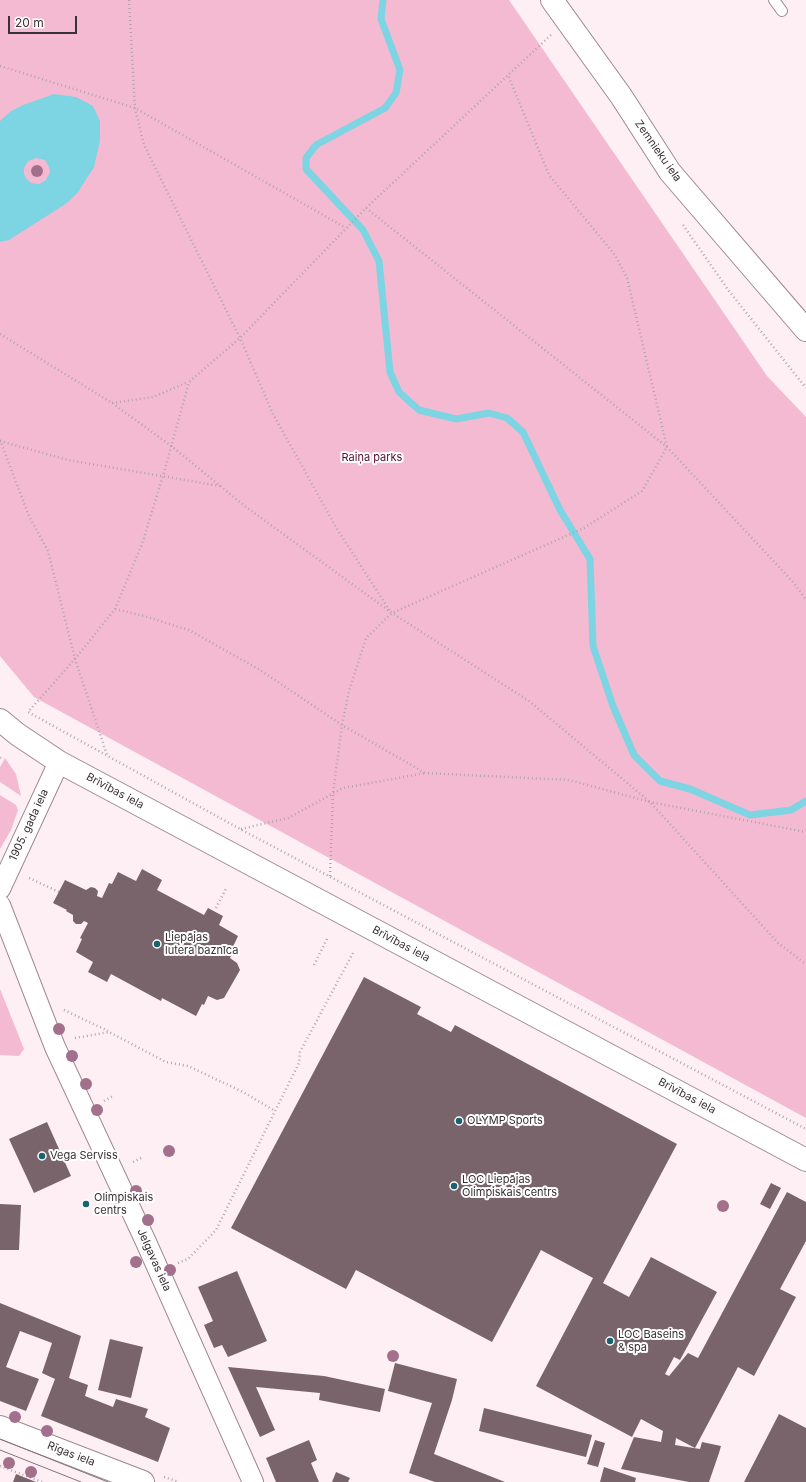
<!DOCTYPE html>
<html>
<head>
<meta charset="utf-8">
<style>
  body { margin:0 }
  #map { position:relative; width:806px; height:1482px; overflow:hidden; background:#feeff5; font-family:Inter,sans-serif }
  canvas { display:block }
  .scale { position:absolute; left:8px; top:16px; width:69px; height:18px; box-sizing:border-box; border:2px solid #3a3134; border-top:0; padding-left:5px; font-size:12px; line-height:14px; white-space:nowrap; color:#3a3134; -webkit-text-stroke:3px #fff; paint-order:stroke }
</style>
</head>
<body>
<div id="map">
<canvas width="806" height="1482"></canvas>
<div class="scale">20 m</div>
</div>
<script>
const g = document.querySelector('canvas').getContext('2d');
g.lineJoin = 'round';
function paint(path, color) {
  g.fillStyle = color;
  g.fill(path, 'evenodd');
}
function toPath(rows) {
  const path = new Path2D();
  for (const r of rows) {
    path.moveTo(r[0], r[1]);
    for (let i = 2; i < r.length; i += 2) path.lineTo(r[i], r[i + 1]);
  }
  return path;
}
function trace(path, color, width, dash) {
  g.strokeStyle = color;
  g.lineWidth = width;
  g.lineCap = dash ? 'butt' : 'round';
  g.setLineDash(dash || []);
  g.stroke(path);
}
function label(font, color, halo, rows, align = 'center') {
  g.font = font + ' Inter,sans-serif';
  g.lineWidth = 4;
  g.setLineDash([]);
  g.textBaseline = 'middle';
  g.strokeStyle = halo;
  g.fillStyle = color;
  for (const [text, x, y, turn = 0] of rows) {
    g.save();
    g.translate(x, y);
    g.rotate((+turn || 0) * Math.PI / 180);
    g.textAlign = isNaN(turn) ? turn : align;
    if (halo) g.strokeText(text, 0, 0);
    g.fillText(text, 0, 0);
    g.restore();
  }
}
const green = toPath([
  [0,0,509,0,767,376,806,417,806,1118,34,697,0,656],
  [5,758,16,774,21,796,0,782,0,767],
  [0,795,16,805,18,810,11,830,0,849],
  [0,989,24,1049,19,1056,0,1055]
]);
const water = toPath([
  [54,94,76,97,93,106,100,121,100,140,94,167,78,192,67,203,9,240,0,242,0,121,11,111,23,105],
  [36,158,45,160,49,167,50,172,46,180,39,184,31,183,25,177,24,173,24,168,28,161]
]);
const stream = toPath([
  [383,0,381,19,400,70,396,93,385,108,316,145,306,158,306,169,363,230,379,261,390,372,399,392,419,410,456,419,489,413,507,418,523,432,560,510,590,559,593,646,613,706,634,755,660,781,690,789,750,815,791,810,806,801]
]);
const building = toPath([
  [142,869,162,880,157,890,204,915,208,908,223,916,219,925,238,936,232,949,234,950,230,958,237,963,240,970,224,998,217,1000,208,996,204,1005,202,1004,196,1016,162,998,161,1001,111,974,107,982,88,972,93,962,76,952,82,939,80,938,88,923,84,921,81,924,76,924,73,921,73,915,66,911,67,910,53,903,65,880,86,890,91,887,95,888,98,891,97,896,102,898,109,883,112,884,118,872,136,881],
  [364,977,421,1007,417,1014,451,1032,455,1025,677,1144,603,1283,629,1297,651,1257,717,1292,680,1360,674,1357,665,1374,669,1376,688,1353,698,1358,787,1192,806,1202,806,1241,780,1289,796,1297,754,1376,738,1367,695,1448,676,1438,675,1445,700,1449,702,1442,721,1446,719,1453,709,1482,689,1482,621,1469,634,1437,661,1442,663,1431,641,1419,632,1437,536,1386,593,1278,541,1250,492,1342,356,1270,346,1289,231,1228],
  [47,1122,71,1176,34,1193,9,1139],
  [771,1183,781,1188,770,1209,760,1204],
  [0,1204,21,1205,19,1250,0,1250],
  [237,1271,267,1341,228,1357,222,1345,214,1348,204,1325,213,1321,198,1287],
  [0,1303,81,1336,69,1378,88,1385,85,1396,113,1407,116,1399,148,1409,145,1417,170,1428,158,1462,41,1416,55,1379,42,1373,52,1343,20,1331,6,1367,39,1379,26,1411,0,1401],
  [110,1339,143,1347,131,1398,98,1390],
  [395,1363,457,1379,452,1400,434,1454,505,1482,435,1482,409,1473,432,1403,388,1391],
  [228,1367,324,1376,385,1389,380,1412,319,1400,320,1393,256,1387,275,1430,260,1437],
  [484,1408,592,1435,586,1457,479,1431],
  [779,1414,806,1428,806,1482,744,1482],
  [309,1440,317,1460,311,1463,319,1482,276,1482,266,1458],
  [595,1440,605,1443,598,1467,587,1464],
  [604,1467,636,1478,635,1482,600,1482],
  [336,1472,350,1478,348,1482,332,1482],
  [16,1474,36,1482,13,1482]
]);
const path = toPath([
  [129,0,135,108,144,145,240,338,273,414,337,529,390,611],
  [551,35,366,208,240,338,189,382,163,476,142,544,115,609,75,659,28,712,240,829,806,1129],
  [0,66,135,108,346,228],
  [366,208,667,447,794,583,806,600],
  [683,225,729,291,806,388],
  [0,334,112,403,170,445,246,507,392,613,529,701,650,802,778,943,806,964],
  [112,403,153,397,188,382],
  [0,440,29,516,48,551,75,659,107,755],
  [0,441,68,460,220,486],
  [115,609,144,616,189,630,260,670,342,725,425,773,569,780,650,802,806,832],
  [0,758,2,755],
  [241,829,288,818,343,788,425,773],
  [330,876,333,794,342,725,349,691,366,638,392,613,584,528,642,491,667,447,627,278,615,255,549,175,508,75],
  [29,878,59,892],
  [216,908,227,887],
  [314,965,327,939],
  [64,1010,108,1031],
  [75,1038,109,1032,166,1062,188,1066,243,1092,275,1111],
  [104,1101,113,1096],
  [133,1162,143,1157],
  [178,1263,188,1259,216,1230,299,1063,300,1052,353,953],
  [0,1466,42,1482],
  [164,1477,179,1482]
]);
const service = toPath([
  [774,0,782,11]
]);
const minor = toPath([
  [0,889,59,762],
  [0,905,55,1047,146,1242,253,1482]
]);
const tertiary = toPath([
  [0,1427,143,1482]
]);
const secondary = toPath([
  [552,0,621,96,670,172,806,330],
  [0,720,17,734,59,762,806,1160]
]);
const tram = toPath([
  [0,1439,108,1482],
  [0,1450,81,1482]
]);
const trees = [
  [37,171],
  [59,1029],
  [72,1056],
  [86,1084],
  [97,1110],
  [169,1151],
  [136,1191],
  [723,1206],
  [148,1220],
  [136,1262],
  [170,1270],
  [393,1356],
  [15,1417],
  [47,1431],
  [9,1463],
  [31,1472]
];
const markers = [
  [157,944,4,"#18636f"],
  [459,1121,4,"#18636f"],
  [42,1156,4,"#18636f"],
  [454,1186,4,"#18636f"],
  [86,1204,4,"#18636f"],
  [610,1341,4,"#18636f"]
];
const streetNames = [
  ["Zemnieku iela",658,151,55],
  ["Brīvības iela",115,791,28],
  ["1905. gada iela",29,825,-65],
  ["Brīvības iela",401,944,28],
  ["Brīvības iela",687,1096,28],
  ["Jelgavas iela",154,1260,66],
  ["Rīgas iela",71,1454,21]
];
const parkNames = [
  ["Raiņa parks",372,458]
];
const poiNames = [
  ["Liepājas",165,938],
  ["lutera baznīca",165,951],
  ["OLYMP Sports",467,1121],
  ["Vega Serviss",50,1156],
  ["LOC Liepājas",462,1180],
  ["Olimpiskais centrs",462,1193],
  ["Olimpiskais",94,1198],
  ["centrs",94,1211],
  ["LOC Baseins",618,1335],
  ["& spa",618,1348]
];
paint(green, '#f4bad1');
paint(water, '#7dd4e3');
trace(stream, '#7dd4e3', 7);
paint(building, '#79646c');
trace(service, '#9f8991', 12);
trace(minor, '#9f8991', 22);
trace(tertiary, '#9f8991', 24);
trace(secondary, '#9f8991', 24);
trace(path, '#b2a5aa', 2.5, [1, 3]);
trace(service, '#fff', 10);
trace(minor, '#fff', 20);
trace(tertiary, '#fff', 22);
trace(secondary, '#fff', 22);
trace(tram, '#807579', 1);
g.fillStyle = '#a3708b';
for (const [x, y] of trees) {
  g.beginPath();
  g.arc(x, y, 6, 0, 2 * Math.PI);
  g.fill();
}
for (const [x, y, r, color] of markers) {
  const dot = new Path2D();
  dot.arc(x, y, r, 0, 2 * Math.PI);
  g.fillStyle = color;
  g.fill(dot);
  trace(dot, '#fff', 1.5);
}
label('11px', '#3a3134', '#fff', streetNames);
label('11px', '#590935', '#fff', parkNames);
label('11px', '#3a3134', '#fff', poiNames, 'left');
</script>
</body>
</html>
